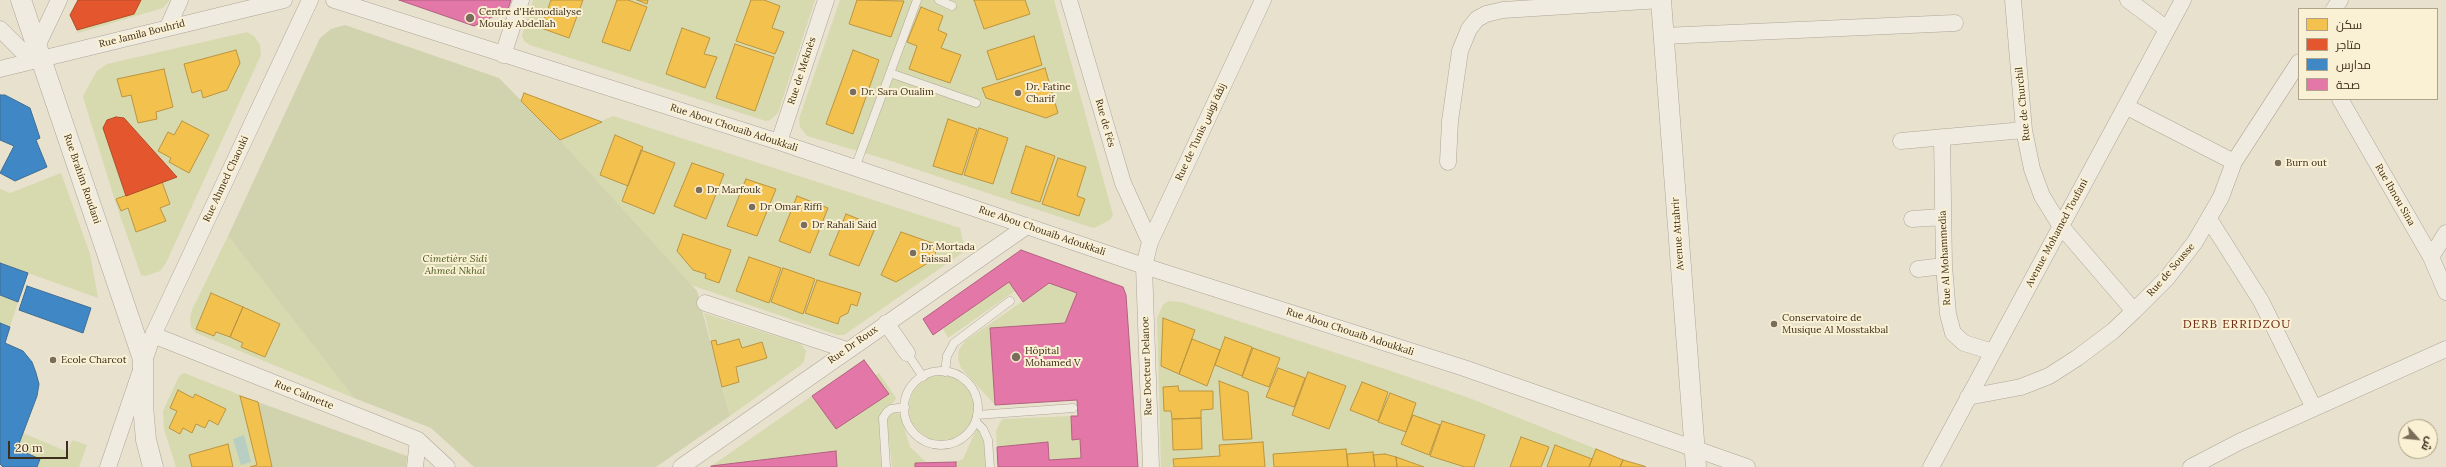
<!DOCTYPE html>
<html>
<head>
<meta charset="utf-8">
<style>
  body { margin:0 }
  #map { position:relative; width:2446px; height:467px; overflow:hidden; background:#e8e1ce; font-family:Lora,Cairo,serif }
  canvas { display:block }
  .legend { position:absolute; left:2298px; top:8px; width:140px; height:92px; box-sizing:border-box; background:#faf0d3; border:1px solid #afa28a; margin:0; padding:5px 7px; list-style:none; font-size:12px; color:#3e2e1d }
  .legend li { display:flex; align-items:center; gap:8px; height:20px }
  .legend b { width:20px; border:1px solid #afa28a }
  .north { position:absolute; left:2398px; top:419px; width:40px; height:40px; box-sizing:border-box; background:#faf0d3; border:1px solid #afa28a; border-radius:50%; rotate:117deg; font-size:11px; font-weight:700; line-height:16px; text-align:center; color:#3e2e1d }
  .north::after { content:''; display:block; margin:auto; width:14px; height:18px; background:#7a6d5b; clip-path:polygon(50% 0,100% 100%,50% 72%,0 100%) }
  .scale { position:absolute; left:8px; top:441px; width:60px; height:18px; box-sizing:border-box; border:2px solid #3e2e1d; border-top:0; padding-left:5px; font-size:12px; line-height:14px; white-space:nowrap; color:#3e2e1d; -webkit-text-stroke:3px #faf0d3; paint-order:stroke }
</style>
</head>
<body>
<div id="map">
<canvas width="2446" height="467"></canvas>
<ul class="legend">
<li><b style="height:11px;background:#f2c14e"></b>سكن</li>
<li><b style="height:11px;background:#e4572e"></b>متاجر</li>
<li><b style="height:11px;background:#3f88c5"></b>مدارس</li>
<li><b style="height:11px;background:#e377a8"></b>صحة</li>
</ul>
<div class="north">ش</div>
<div class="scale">20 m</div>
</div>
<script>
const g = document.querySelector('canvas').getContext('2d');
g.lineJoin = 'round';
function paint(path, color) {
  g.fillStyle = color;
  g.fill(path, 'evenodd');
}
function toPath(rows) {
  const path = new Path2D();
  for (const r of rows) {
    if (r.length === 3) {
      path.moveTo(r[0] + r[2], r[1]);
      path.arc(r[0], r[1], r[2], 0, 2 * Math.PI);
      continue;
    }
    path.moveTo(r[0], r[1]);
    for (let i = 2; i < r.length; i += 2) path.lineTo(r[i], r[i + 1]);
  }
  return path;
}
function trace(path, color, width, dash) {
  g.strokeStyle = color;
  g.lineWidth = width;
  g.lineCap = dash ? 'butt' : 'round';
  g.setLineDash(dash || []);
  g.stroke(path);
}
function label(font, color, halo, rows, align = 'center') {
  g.font = font + ' Lora,Cairo,serif';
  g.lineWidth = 4;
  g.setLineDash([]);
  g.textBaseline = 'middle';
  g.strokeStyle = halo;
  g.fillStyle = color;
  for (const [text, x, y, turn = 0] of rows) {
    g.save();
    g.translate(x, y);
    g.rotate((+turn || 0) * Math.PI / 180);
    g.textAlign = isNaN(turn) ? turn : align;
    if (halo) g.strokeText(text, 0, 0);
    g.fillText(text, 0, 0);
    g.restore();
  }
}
const green = toPath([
  [78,0,170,0,163,8,78,33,70,15],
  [533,0,815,0,778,113,770,120,766,121,530,45,524,41,522,35],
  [840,0,1054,0,1113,215,1110,220,1094,228,1090,227,885,159,807,136,800,127,799,119],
  [247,32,254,36,260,45,261,55,166,263,160,271,145,276,141,275,116,204,83,97,84,94,97,71,107,64],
  [613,116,960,228,965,251,844,335,837,335,691,285,560,140],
  [61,173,90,254,98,298,0,263,0,189,10,193],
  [228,236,354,398,196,333,191,327,190,318,192,310],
  [1009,282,1015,291,948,338,943,329],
  [1049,283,1077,293,1065,323,990,329,995,405,961,368,958,359,959,350,965,341],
  [0,295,18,302,10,327,0,323],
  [1168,301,1181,302,1394,372,1472,399,1596,449,1589,467,1161,467,1157,318,1163,305],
  [704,313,801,344,806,351,804,361,801,365,730,416],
  [184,373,258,402,272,467,176,467,164,429,163,411,179,376],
  [879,373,896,398,894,402,882,411,879,421,881,467,837,467,835,451,710,467,812,396,836,429,888,394,875,375],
  [942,408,33],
  [891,412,900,414,910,447,926,462,915,463,915,467,892,467,887,419],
  [1071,416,1072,440,1080,439,1081,458,1049,460,1048,442,997,447,996,431,1000,422,1003,419],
  [979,429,985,443,987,467,956,467,956,462,963,459,976,430],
  [23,433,68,452,72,440,87,445,79,467,37,467,40,459,17,449]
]);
const cemetery = toPath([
  [345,25,499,78,560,140,697,291,730,416,656,467,474,467,431,428,354,398,228,236,320,38,331,29],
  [258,402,407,456,406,467,272,467]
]);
const water = toPath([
  [244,435,251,462,241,465,233,439]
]);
const homes = toPath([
  [551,0,583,0,569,38,541,28,551,0],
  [617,0,628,0,647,7,630,51,602,42,617,0],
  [637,0,648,0,647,4,637,0],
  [751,0,764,0,780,6,772,28,784,32,775,54,736,41,751,0],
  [857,0,904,1,891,37,849,24,857,0],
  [974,0,1025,0,1030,14,984,29,974,0],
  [921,7,943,16,938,30,947,34,941,48,961,55,950,83,909,69,917,46,907,42,921,7],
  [682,28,710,38,704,54,717,57,705,88,666,74,682,28],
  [1034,36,1042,65,997,80,987,51,1034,36],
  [735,44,774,57,755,111,716,98,735,44],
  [236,50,240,63,227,90,203,98,201,90,192,93,184,64,236,50],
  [853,50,879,60,853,134,826,124,853,50],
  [1045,68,1058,113,1046,118,986,98,982,88,1045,68],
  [164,69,173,107,156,112,157,119,138,123,131,95,122,97,117,79,164,69],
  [524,93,602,122,560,140,521,101,524,93],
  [948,119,977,129,962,175,933,166,948,119],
  [182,121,209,135,189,173,169,162,171,158,158,151,168,132,174,135,182,121],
  [979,128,1008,138,993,184,964,175,979,128],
  [615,135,643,147,628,186,600,175,615,135],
  [1026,146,1055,156,1040,202,1011,193,1026,146],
  [641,150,675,163,654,214,622,201,641,150],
  [1058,158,1086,167,1077,196,1085,199,1079,216,1042,204,1058,158],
  [692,163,724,174,706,219,674,206,692,163],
  [746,179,776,189,757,236,727,226,746,179],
  [162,182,170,204,160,208,166,221,136,232,128,208,121,211,116,199,162,182],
  [797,196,828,208,810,253,779,241,797,196],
  [846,214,876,226,859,266,829,255,846,214],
  [901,232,938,245,933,260,896,282,881,275,901,232],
  [683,234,731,250,719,283,705,278,706,274,693,270,677,251,683,234],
  [749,257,781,268,769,303,736,291,749,257],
  [783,268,815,279,803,314,771,302,783,268],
  [817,280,861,293,857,306,851,304,848,313,840,317,838,324,805,313,817,280],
  [211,293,243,307,230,337,216,332,214,336,196,329,211,293],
  [243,307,280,324,265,357,241,347,243,343,230,337,243,307],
  [1163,318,1195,330,1179,374,1161,366,1163,318],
  [1225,337,1252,347,1242,376,1215,365,1225,337],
  [739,339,742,348,762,342,767,358,736,367,739,382,722,387,711,341,716,340,717,345,739,339],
  [1192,339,1220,350,1207,386,1179,374,1192,339],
  [1253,348,1280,358,1269,387,1242,377,1253,348],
  [1278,368,1305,378,1294,407,1266,397,1278,368],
  [1308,372,1346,386,1329,429,1292,415,1308,372],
  [1219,381,1248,392,1252,439,1223,440,1219,381],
  [1362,382,1388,392,1378,421,1350,410,1362,382],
  [1178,386,1179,391,1213,391,1213,409,1201,410,1201,418,1172,419,1171,411,1164,411,1163,387,1178,386],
  [178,390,193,398,195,394,226,409,218,425,209,420,205,428,196,424,192,433,183,428,180,434,169,428,177,411,170,408,178,390],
  [1390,393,1416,403,1406,432,1378,422,1390,393],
  [240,396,258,402,272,467,250,467,257,465,240,396],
  [1413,415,1440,425,1429,455,1401,444,1413,415],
  [1201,418,1202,449,1173,450,1172,419,1201,418],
  [1442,421,1485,435,1474,467,1465,467,1430,456,1442,421],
  [1521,437,1549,447,1541,467,1510,467,1521,437],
  [1263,442,1265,467,1174,467,1173,459,1220,456,1219,445,1263,442],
  [228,444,233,467,192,467,189,455,228,444],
  [1555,445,1592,459,1589,467,1547,467,1555,445],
  [1346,449,1348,467,1274,467,1273,454,1346,449],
  [1596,449,1623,460,1620,467,1589,467,1596,449],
  [1373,452,1375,467,1348,467,1347,454,1373,452],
  [1385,454,1396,457,1397,467,1375,467,1373,455,1385,454],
  [1396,457,1424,467,1397,467,1396,457],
  [1623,460,1644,466,1646,467,1620,467,1623,460]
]);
const shops = toPath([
  [78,0,141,0,134,14,77,30,70,15,78,0],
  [116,117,124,118,177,177,126,196,103,128,107,120,116,117]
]);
const schools = toPath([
  [0,95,5,95,30,108,40,138,36,140,47,167,15,181,0,173,14,146,0,140,0,95],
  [0,263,28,273,18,302,0,295,0,263],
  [27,286,91,308,83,333,19,310,27,286],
  [0,323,10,327,5,343,23,351,32,362,36,373,39,384,37,396,17,449,40,459,37,467,3,467,0,464,0,323]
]);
const health = toPath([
  [399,0,511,0,508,9,474,26,399,0],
  [1021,250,1123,287,1126,295,1138,467,998,467,997,447,1048,442,1049,460,1081,458,1080,439,1072,440,1071,416,1078,416,1077,400,995,405,990,328,1065,323,1077,293,1049,283,1023,302,1009,282,933,335,923,319,1021,250],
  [864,360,889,394,836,429,812,396,864,360],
  [836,451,837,467,711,467,711,466,836,451],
  [956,462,956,467,915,467,915,463,956,462]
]);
const service = toPath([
  [939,0,952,6],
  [890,73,976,103],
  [855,168,917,0],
  [907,353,923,377],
  [941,408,37],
  [945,372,947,356,954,343,1010,301],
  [977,415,1073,408],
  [976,422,983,429,988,440,990,467],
  [886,467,883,418,887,412,891,409,905,407]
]);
const minor = toPath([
  [334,0,779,142,1144,266,1464,368,1747,467],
  [1069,0,1123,183,1150,242],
  [2013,0,2024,130,2032,169,2042,196,2060,225,2134,311],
  [2128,0,2167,29],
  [2334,9,2340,0],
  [168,27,180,0],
  [0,29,31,60],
  [1663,36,1955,23],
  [37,46,59,0],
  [503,55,521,0],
  [0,69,284,0],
  [2340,99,2431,257,2446,292],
  [2127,107,2234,162],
  [1942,137,1944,266,1948,314,1953,333,1964,343,1993,352],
  [1901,141,2024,130],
  [779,142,826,0],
  [1448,162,1450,121,1460,51,1469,29,1477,19,1486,14,1503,10,1661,0],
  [1912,219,1943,217],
  [2209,219,2261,301,2314,408],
  [2431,257,2446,233],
  [1918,269,1944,266],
  [705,303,847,350],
  [886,323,907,353],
  [153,335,418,440,447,467],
  [1968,397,2021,387,2049,376,2077,358,2113,331,2134,311,2167,278,2195,242,2221,197,2234,162,2299,62],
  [108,467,153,335,310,0],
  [415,467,418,440],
  [681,467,1027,226],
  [1151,467,1144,266,1150,242,1263,0],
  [1931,467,2183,0],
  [2191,467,2239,442,2446,349]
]);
const tertiary = toPath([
  [21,0,143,359,143,406,146,440,153,467],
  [1661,0,1696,467]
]);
const markers = [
  [470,18,5,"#7a6d5b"],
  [853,92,4,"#7a6d5b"],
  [1018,93,4,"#7a6d5b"],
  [2278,163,4,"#7a6d5b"],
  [699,190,4,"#7a6d5b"],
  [752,207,4,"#7a6d5b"],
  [804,225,4,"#7a6d5b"],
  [913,253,4,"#7a6d5b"],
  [1774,324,4,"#7a6d5b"],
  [1016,357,5,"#7a6d5b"],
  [53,360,4,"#7a6d5b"]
];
const poiNames = [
  ["Centre d'Hémodialyse",479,12],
  ["Moulay Abdellah",479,24],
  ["Dr. Fatine",1026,87],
  ["Charif",1026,99],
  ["Dr. Sara Oualim",861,92],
  ["Burn out",2286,163],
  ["Dr Marfouk",707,190],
  ["Dr Omar Riffi",760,207],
  ["Dr Rahali Said",812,225],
  ["Dr Mortada",921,247],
  ["Faissal",921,259],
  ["Conservatoire de",1782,318],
  ["Musique Al Mosstakbal",1782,330],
  ["Hôpital",1025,351],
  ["Mohamed V",1025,363],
  ["Ecole Charcot",61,360]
];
const streetNames = [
  ["Rue Jamila Bouhrid",142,34,-14],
  ["Rue de Meknès",802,71,-72],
  ["Rue de Churchil",2023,104,-96],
  ["Rue de Fés",1105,123,74],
  ["Rue Abou Chouaib Adoukkali",734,128,18],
  ["Rue de Tunis زنقة تونس",1201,132,-65],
  ["Rue Brahim Roudani",82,179,71],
  ["Rue Ahmed Chaouki",226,179,-65],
  ["Rue Ibnou Sina",2395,195,60],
  ["Rue Abou Chouaib Adoukkali",1042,231,19],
  ["Avenue Mohamed Toufani",2057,233,-62],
  ["Avenue Attahrir",1678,234,-94],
  ["Rue Al Mohammedia",1945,258,-93],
  ["Rue de Sousse",2171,270,-49],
  ["Rue Abou Chouaib Adoukkali",1350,332,18],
  ["Rue Dr Roux",853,345,-35],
  ["Rue Docteur Delanoe",1147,366,-92],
  ["Rue Calmette",304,395,22]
];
const parkNames = [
  ["Cimetière Sidi",455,259],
  ["Ahmed Nkhal",455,271]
];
const quarterNames = [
  ["DERB ERRIDZOU",2237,325]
];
paint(green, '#d7d9af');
paint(cemetery, '#d1d3af');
paint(water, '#b9cec2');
paint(homes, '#f2c14e');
trace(homes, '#bc953f', 1);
paint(shops, '#e4572e');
trace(shops, '#b24b29', 1);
paint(schools, '#3f88c5');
trace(schools, '#3f6d93', 1);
paint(health, '#e377a8');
trace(health, '#b2617e', 1);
trace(service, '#ada697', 9);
trace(minor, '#ada697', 17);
trace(tertiary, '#ada697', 21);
trace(service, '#f0ebe0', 8);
trace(minor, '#f0ebe0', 16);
trace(tertiary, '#f0ebe0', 20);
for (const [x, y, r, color] of markers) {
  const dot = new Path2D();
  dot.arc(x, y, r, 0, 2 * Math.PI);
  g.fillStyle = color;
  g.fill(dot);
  trace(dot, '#faf0d3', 1.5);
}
label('10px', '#3e2e1d', '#faf0d3', poiNames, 'left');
label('10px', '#3e2e1d', '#faf0d3', streetNames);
label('italic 10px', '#4b5d21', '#faf0d3', parkNames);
g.letterSpacing = '1px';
label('12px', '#702d17', '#faf0d3', quarterNames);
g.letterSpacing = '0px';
</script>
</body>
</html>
